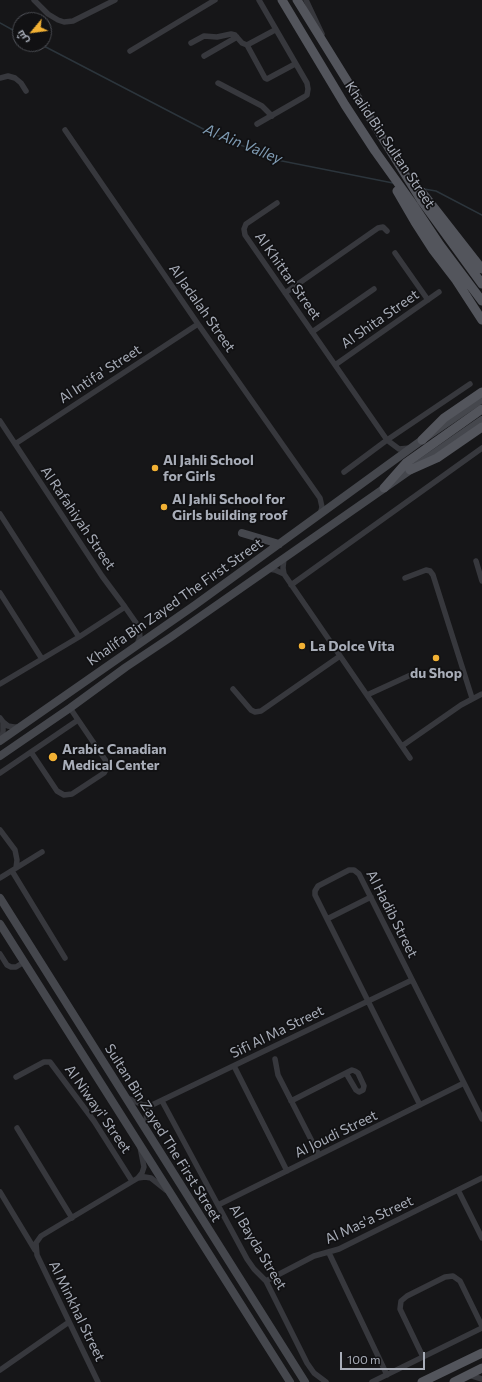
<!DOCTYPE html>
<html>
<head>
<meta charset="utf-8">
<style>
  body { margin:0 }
  #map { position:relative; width:482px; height:1382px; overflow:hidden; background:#161618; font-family:Commissioner,Cairo,sans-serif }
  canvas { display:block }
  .north { position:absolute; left:12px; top:12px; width:40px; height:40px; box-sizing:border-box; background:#111113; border:1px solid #4d4f55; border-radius:50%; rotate:241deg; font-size:11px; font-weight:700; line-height:16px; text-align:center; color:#a8adb8 }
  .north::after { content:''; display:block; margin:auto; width:14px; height:18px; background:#f2b134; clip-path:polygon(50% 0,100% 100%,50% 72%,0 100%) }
  .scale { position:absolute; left:340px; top:1352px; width:85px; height:18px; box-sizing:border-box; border:2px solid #a8adb8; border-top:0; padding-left:5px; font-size:12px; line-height:14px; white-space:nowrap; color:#a8adb8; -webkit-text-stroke:3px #111113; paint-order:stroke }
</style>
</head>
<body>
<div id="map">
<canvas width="482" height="1382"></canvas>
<div class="north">ش</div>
<div class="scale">100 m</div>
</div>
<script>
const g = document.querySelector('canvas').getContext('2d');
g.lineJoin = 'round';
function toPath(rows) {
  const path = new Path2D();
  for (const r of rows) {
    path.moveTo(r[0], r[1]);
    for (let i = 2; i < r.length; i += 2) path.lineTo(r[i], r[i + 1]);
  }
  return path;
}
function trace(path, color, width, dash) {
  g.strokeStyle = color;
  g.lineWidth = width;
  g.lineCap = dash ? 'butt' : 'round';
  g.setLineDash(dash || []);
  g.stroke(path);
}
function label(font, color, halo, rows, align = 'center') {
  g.font = font + ' Commissioner,sans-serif';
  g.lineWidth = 3.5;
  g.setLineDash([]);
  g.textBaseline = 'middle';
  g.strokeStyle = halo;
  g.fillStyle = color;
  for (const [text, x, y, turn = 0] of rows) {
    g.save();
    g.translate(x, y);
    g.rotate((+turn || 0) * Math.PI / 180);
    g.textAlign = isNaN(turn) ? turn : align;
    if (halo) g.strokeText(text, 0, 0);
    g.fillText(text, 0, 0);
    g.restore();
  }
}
const stream = toPath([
  [0,23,20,34],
  [40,44,209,132,277,160,393,183],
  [424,189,436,191,482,215]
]);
const minor = toPath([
  [34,0,48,14,58,20,64,22,73,21,115,0],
  [306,0,322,34],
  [191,43,204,36,217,37,231,34,235,35,242,43,247,45,265,78,267,79,295,64],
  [247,45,275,30],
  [130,51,215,0],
  [204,56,237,37],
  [0,78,8,76,15,78,21,83,26,91],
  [218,83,262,106,272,116],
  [257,124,304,97,307,95,308,89,307,83,259,0],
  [65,130,198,324,320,498,322,507,320,515],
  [277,203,246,224,244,229,245,235,387,440,399,449,410,448],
  [395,253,428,300],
  [285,293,378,228,383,227,387,231],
  [312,332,374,289],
  [335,365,439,292],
  [0,421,102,576,125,607,139,627,140,637,137,645],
  [15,444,198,324],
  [344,472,387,440,470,384],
  [0,514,79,637],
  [284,558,283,568,284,574,410,758],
  [476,561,482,581],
  [268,569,275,570,284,574],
  [405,578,426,570,430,571,433,575,472,698],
  [291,585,482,448],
  [0,593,42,659],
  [0,684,79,637,125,607],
  [233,689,251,710,255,712,261,711,340,656],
  [367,695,415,673],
  [0,718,3,722,8,726,14,727,20,727],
  [2,740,3,731,3,722],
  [402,746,461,705,482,694],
  [31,752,57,791,64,795,72,794,104,773,107,768,106,761,70,708],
  [0,773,78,720],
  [0,830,15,850,17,860,16,868],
  [12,871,65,958],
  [0,878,42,852],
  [327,919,371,897],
  [0,954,7,965,11,967,16,967,24,962],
  [275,1059,278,1075,319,1155],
  [234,1066,287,1171],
  [16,1077,44,1062,50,1062,94,1121,132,1181],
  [125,1097,143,1105,152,1105,412,980],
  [162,1101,247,1259,254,1269,266,1281,307,1363,314,1373,326,1382],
  [291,1101,346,1073,352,1070,355,1071,358,1073,364,1086,363,1090,359,1092,356,1090,346,1073],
  [420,1105,315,895,315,891,318,886,349,870,354,870,359,874,482,1119],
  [144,1126,146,1122,147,1111,152,1105],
  [17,1128,72,1218],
  [138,1178,145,1177,151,1178,166,1190],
  [458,1190,482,1238],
  [0,1192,35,1250],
  [218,1205,464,1083],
  [329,1253,387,1375],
  [266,1281,314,1256,339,1249,482,1178],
  [423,1357,400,1309,401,1301,407,1296,445,1277,453,1276,460,1281,482,1326],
  [0,1370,69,1322],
  [469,1375,482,1379],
  [98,1382,37,1255,36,1243,41,1236,138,1178,142,1173,144,1167,140,1147],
  [372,1382,482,1328]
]);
const secondary = toPath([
  [242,533,279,544],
  [0,741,195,605,422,440,482,399],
  [0,756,70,708,126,667,171,637,482,420],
  [0,898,305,1382],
  [0,924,290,1382]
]);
const primary = toPath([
  [282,0,345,105,375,151,410,200,440,245,482,301],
  [297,0,421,200,482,284],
  [397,191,415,222,433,250,456,280,482,320],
  [421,191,482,269],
  [422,440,444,418,482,392],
  [410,470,437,458,482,427],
  [384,488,406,463,482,409],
  [422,1382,482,1353],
  [454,1382,482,1368]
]);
const markers = [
  [155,468,4,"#f2b134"],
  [164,507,4,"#f2b134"],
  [302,646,4,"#f2b134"],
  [436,658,4,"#f2b134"],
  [53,757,5,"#f2b134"]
];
const streetNames = [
  ["Khalid Bin Sultan Street",390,145,56],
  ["Al Khittar Street",288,276,55],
  ["Al Jadalah Street",202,308,55],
  ["Al Shita Street",380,319,-35],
  ["Al Intifa' Street",100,374,-33],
  ["Al Rafahiyah Street",78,518,56],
  ["Khalifa Bin Zayed The First Street",175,602,-35],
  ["Al Hadib Street",392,914,63],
  ["Sifi Al Ma Street",277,1032,-26],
  ["Al Niwayi' Street",98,1109,55],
  ["Sultan Bin Zayed The First Street",163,1133,58],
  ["Al Joudi Street",336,1134,-26],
  ["Al Mas'a Street",369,1220,-25],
  ["Al Bayda Street",258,1247,59],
  ["Al Minkhal Street",77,1311,64]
];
const poiNames = [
  ["Al Jahli School",163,460],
  ["for Girls",163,476],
  ["Al Jahli School for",172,499],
  ["Girls building roof",172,515],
  ["La Dolce Vita",310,646],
  ["du Shop",436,673,"center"],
  ["Arabic Canadian",62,749],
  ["Medical Center",62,765]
];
const waterNames = [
  ["Al Ain Valley",243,144,22]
];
trace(stream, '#2c353c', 1.5);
trace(minor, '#37383d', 5.5);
trace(secondary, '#45474d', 8);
trace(primary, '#53555c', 9);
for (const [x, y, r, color] of markers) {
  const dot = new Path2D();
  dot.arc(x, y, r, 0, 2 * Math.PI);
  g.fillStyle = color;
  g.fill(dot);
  trace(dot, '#111113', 1.5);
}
label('14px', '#a8adb8', '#111113', streetNames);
label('bold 14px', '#a8adb8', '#111113', poiNames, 'left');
label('italic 15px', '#7f9bb3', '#111113', waterNames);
</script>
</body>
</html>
